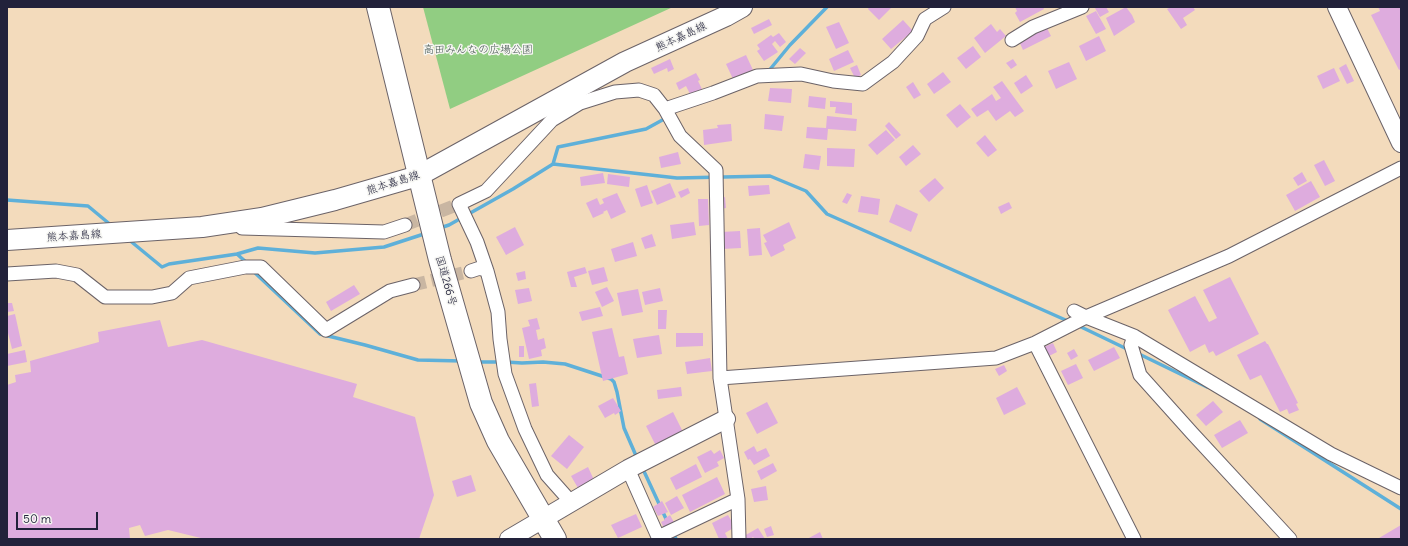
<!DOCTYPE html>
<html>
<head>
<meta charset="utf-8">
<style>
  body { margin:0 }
  #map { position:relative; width:1408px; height:546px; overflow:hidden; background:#f3dbbc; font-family:Delius,sans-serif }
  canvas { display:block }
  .frame { position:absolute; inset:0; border:8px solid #22223b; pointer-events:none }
  .scale { position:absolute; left:16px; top:512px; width:82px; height:18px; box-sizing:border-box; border:2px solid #22223b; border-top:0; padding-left:5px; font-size:12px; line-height:14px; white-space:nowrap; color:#22223b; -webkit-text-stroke:3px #f6f6f2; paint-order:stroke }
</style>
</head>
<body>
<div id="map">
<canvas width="1408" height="546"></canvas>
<div class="frame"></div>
<div class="scale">50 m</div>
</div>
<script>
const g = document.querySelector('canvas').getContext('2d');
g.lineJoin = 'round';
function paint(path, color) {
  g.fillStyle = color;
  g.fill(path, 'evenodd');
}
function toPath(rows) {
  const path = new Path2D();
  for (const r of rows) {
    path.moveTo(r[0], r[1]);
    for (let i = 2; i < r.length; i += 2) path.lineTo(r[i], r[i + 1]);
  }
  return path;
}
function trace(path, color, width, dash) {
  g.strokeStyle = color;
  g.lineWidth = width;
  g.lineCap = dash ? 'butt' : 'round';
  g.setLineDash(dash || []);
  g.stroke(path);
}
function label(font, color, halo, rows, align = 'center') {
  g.font = font + ' Delius,"Klee One",sans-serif';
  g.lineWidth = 3;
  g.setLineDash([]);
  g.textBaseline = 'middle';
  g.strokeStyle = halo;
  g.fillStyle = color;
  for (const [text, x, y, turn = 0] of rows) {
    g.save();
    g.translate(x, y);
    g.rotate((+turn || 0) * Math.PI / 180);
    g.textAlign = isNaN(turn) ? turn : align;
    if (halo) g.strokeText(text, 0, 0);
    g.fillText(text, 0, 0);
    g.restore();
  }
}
const green = toPath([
  [423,7,673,7,450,109]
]);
const stream = toPath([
  [767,73,790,45,827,7],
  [553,164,558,147,646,129,666,118],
  [7,200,88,206,112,226],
  [440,228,449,225,513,189,553,164,677,178,770,176,806,191,827,214,1070,322],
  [128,239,162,267,169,264,237,254,247,263],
  [237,254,258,248,315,253,384,247,427,233],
  [253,271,320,334,365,345,418,360,462,361],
  [1077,325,1129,350],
  [1137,353,1207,387],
  [476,362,500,362],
  [506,362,522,363,543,362,565,364,611,379,614,382,617,392,624,428,637,458],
  [1260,419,1401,509],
  [642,467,667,521],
  [673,532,676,539]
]);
const building = toPath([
  [869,7,892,7,879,20,868,9],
  [1015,7,1043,7,1044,9,1020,22,1015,13,1017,11],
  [1096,7,1106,7,1109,12,1100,17,1095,8],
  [1126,7,1132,15,1135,22,1114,36,1106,18],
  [1171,7,1193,7,1195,10,1183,18,1187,25,1181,29,1167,9],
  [1378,7,1401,7,1401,69,1399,70,1371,15,1380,11],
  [1096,11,1106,29,1096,34,1086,16],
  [769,19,772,25,754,34,751,28],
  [903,20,913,31,891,49,882,39],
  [839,22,849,43,836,49,826,27],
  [991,24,997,32,1000,29,1006,36,985,53,974,38],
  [1046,26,1051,36,1023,50,1018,39],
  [779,33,786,42,780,47,775,41,772,44,778,52,764,61,757,51,760,49,757,45,771,35,773,37],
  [1099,36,1106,51,1086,61,1079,46],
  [973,46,981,57,966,69,957,58],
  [800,48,806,53,795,64,789,59],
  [848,50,854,62,834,71,829,59],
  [746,55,753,70,733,79,726,64],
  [670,59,674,69,668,72,667,68,654,74,651,68],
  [1013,59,1017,65,1011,69,1006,63],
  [1069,62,1077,79,1056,89,1048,71],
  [1346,64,1354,81,1347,84,1339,68],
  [857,65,861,75,855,78,850,68],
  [1334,68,1340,81,1323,89,1317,76],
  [943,72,951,82,934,94,927,84],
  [696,73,700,80,698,81,703,91,691,96,686,86,679,90,676,83],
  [1026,75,1033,86,1021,94,1014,83],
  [1002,81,1024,111,1015,117,1010,111,996,121,988,110,977,117,971,109,992,94,996,101,1001,98,993,87],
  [913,82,921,95,914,99,906,87],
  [770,88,792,89,791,103,768,101],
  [809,96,826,98,825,109,808,107],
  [830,101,852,103,852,115,835,113,836,107,830,107],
  [960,104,971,117,957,128,946,115],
  [765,114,784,116,782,131,764,129],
  [827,116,857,119,856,131,828,129,827,140,806,138,807,127,826,128],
  [889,122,901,135,896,139,885,126],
  [731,124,732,141,704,145,703,130,718,128,717,125],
  [886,130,895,140,877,155,868,145],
  [985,135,997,150,988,157,976,143],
  [913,145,921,154,906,166,899,157],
  [827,148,855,149,854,167,827,166],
  [678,152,681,164,661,168,659,157],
  [805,154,821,156,819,170,803,168],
  [1324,160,1335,181,1325,186,1314,165],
  [1302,172,1307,181,1298,186,1293,178],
  [603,173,605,183,581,186,580,177],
  [608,174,630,177,629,187,607,184],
  [935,178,944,188,929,202,919,191],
  [1311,181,1320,197,1295,211,1286,195],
  [670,183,676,197,657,205,651,191],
  [647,185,653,203,641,207,635,189],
  [769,185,770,194,749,196,748,186],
  [688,188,690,193,681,198,678,192],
  [617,193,626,212,611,219,607,210,603,212,604,213,593,218,586,203,597,198,600,205,604,203,602,199],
  [847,193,852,195,847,204,842,202],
  [861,196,880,199,878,215,858,212],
  [725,197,726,208,719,209,718,198],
  [698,199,708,199,709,225,699,226],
  [1009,202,1012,208,1001,214,998,207],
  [896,204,918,214,911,232,889,222],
  [694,222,696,235,672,239,670,225],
  [789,222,796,238,783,245,785,250,771,257,764,243,767,242,763,235],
  [515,227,524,245,506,255,496,237],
  [760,228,762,255,749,256,747,229],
  [740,231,741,248,722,249,721,232],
  [652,234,656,246,645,249,641,238],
  [633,242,637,256,615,262,611,249],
  [585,267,587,273,574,277,577,287,571,287,567,272],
  [604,267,608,281,592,285,588,271],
  [525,271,526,279,518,281,516,273],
  [1230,277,1259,334,1216,356,1213,351,1209,353,1205,344,1190,352,1168,310,1195,296,1209,322,1217,318,1203,290],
  [354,285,360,294,331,311,326,302],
  [607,287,614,301,602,307,595,292],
  [529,288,532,301,518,304,515,290],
  [660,288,663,301,645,305,642,292],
  [638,289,643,312,622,316,617,293],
  [7,303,12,303,14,311,7,312],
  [600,307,603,316,582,321,579,312],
  [658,310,667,310,666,329,658,329],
  [15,314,22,346,12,349,7,329,7,316],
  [537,318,540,329,536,330,538,340,544,338,546,348,541,350,542,356,529,359,522,328,530,326,528,320],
  [160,320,168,347,202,340,357,384,353,397,415,417,434,495,419,539,205,539,168,530,145,536,140,525,129,528,130,539,7,539,7,385,16,382,15,375,31,372,30,361,99,342,98,332],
  [612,328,619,357,624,356,628,374,603,381,592,332],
  [676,333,703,333,703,346,676,347],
  [659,335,662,354,637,358,633,339],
  [1265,341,1267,344,1268,344,1298,403,1296,404,1299,410,1289,414,1287,409,1280,412,1261,375,1250,380,1237,355],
  [1053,343,1057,352,1047,357,1042,348],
  [519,346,524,346,524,357,519,357],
  [1114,347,1120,358,1094,371,1088,360],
  [1074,349,1078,356,1071,360,1067,353],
  [25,350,27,362,7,366,7,354],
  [710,358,712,371,687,374,685,362],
  [1076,364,1083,378,1068,385,1061,371],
  [1004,365,1007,371,999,376,995,369],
  [536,383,539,406,532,407,529,384],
  [681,387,682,396,658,399,657,390],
  [1017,387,1026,404,1004,415,996,398],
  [613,398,621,411,615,415,614,413,605,418,598,406],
  [1213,401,1223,412,1206,426,1196,415],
  [767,402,778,423,757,434,746,413],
  [673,412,684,434,657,448,646,426],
  [1240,420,1248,433,1222,448,1214,435],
  [569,435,584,447,567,469,551,456],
  [754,446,757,452,766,448,770,456,754,465,750,459,748,460,744,452],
  [711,450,714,454,720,450,724,458,717,462,719,466,705,473,697,457],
  [773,463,777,471,761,480,757,471],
  [696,464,702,477,676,490,670,478],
  [588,467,594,480,578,488,571,476],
  [471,475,476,491,457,497,452,481],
  [717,477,725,494,690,512,682,495],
  [766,486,768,500,754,502,751,489],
  [677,496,684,508,671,515,665,503],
  [662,501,668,512,658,516,653,507],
  [636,514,642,527,618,538,611,525],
  [670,515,676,526,665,530,661,522,665,520,664,519],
  [728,515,735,527,725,533,728,539,719,539,712,523],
  [1401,525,1401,539,1380,539,1379,538],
  [771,526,774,535,767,537,764,529],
  [758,528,765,539,755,539,753,537,750,539,746,539,744,536],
  [820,532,823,539,807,539]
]);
const streetTunnel = toPath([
  [405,225,459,204],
  [413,285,471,271]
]);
const street = toPath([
  [1012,40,1033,27,1082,7],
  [665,109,713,93,757,76,801,74,833,81,863,84,893,62,917,36,925,19,944,7],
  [242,228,384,232,405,225],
  [471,271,480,268,487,271,498,312,500,339,505,374,525,429,547,475,571,502],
  [487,271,477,242,459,204,486,191,552,120,580,103,615,92,639,90,654,95,665,109,680,136,716,170,720,378,738,499,739,539],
  [7,274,56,271,77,275,105,297,152,297,172,293,189,278,245,267,261,267,326,330,390,291,413,285],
  [1074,311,1086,317,1134,336,1331,454,1401,488],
  [1134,336,1131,345,1140,375,1192,433,1290,539],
  [1035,343,1134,539],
  [720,378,996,358,1035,343,1086,317,1229,256,1401,168],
  [628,469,659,539],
  [658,537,738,499]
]);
const secondary = toPath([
  [1337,7,1401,143],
  [509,539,628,469,726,419]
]);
const primary = toPath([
  [7,240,202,227,262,218,335,200,418,176,625,62,726,16,742,7]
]);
const highway = toPath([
  [378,7,440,260,481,403,498,441,555,539]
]);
const streetNames = [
  ["熊本嘉島線",681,37,-25],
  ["熊本嘉島線",393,183,-18],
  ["熊本嘉島線",74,236,-4],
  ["国道266号",446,281,74]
];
const parkNames = [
  ["高田みんなの広場公園",478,50]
];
paint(green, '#91cd82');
trace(stream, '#5eb0d9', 3.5);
paint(building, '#deacde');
trace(streetTunnel, '#c9b6a2', 13, [13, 6]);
trace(street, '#6b6368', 15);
trace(secondary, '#6b6368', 20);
trace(primary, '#6b6368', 22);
trace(highway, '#6b6368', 24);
trace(street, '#fff', 13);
trace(secondary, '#fff', 18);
trace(primary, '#fff', 20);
trace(highway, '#fff', 22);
label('11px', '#22223b', '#f6f6f2', streetNames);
label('11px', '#435550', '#f6f6f2', parkNames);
</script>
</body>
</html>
